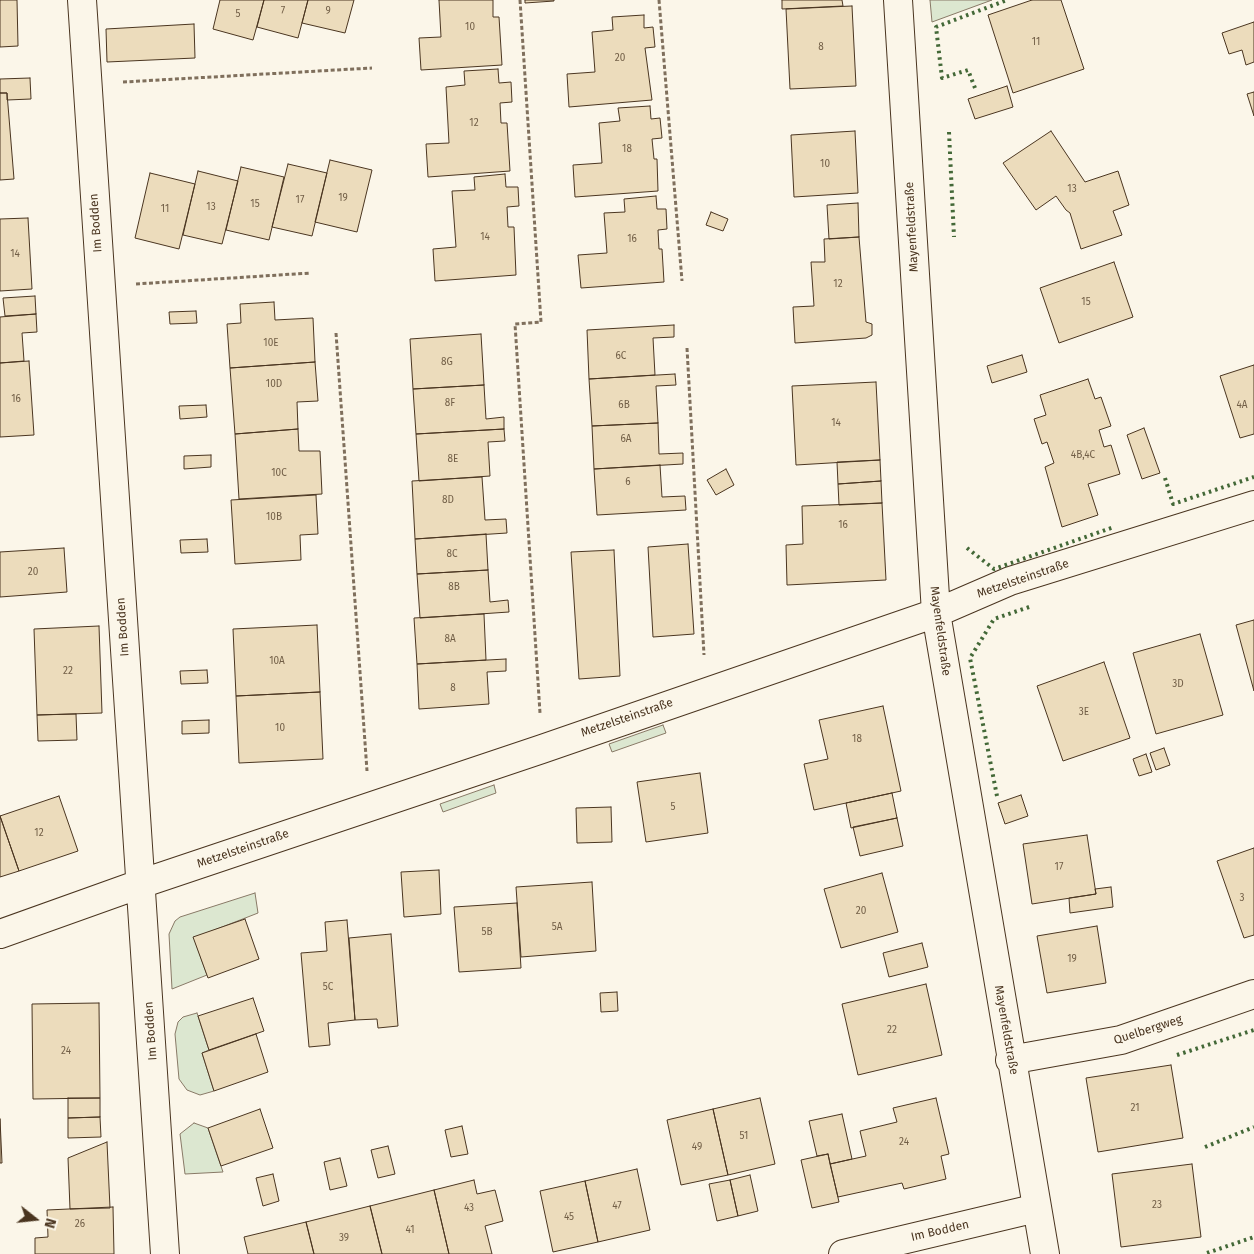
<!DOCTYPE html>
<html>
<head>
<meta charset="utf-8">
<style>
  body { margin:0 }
  #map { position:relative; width:1254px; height:1254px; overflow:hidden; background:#fbf6e9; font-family:"Fira Sans",sans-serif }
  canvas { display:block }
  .north { position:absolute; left:10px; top:1194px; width:50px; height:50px; -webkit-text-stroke:4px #fbf6e9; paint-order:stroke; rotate:106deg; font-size:14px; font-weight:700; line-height:20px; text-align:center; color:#4a3520 }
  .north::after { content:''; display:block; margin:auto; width:18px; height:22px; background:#4a3520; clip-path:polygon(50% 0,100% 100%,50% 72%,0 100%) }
</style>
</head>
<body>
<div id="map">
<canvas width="1254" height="1254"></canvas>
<div class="north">N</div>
</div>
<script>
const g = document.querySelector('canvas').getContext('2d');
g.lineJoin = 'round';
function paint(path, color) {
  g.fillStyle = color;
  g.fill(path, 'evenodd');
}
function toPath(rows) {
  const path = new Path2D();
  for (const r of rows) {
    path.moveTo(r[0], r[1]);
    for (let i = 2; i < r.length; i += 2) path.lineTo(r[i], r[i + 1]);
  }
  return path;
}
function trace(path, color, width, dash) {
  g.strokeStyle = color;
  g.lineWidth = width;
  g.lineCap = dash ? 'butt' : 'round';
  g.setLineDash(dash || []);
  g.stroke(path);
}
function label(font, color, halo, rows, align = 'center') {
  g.font = font + ' "Fira Sans",sans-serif';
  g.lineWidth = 4;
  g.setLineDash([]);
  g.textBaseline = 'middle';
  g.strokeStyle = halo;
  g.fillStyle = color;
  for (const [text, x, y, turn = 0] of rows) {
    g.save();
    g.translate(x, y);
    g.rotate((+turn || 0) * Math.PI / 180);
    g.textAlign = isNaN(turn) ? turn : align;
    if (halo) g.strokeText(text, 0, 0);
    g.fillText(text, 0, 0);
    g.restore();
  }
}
const green = toPath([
  [930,0,992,0,932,22,930,0],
  [663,725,666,733,612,752,609,744,663,725],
  [494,785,496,793,443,812,440,804,494,785],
  [255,893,258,913,194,938,207,975,172,989,169,934,175,921,180,917,255,893],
  [197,1013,209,1050,202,1053,214,1091,200,1095,187,1090,179,1079,175,1034,178,1022,183,1017,197,1013],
  [194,1123,208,1128,223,1172,185,1174,180,1134,194,1123]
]);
const building = toPath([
  [0,0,17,0,18,46,0,47,0,0],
  [220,0,264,0,253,40,213,29,220,0],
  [264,0,308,0,298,38,257,27,264,0],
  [308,0,354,0,345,33,302,23,308,0],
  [439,0,493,0,493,17,499,17,502,65,421,70,419,38,441,37,439,0],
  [525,0,554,0,554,1,525,3,525,0],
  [782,0,842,0,843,6,782,9,782,0],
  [1032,0,1061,0,1084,69,1013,93,988,15,1032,0],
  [852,6,856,86,790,89,786,9,852,6],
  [644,15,644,28,653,27,655,47,645,48,652,100,569,107,567,74,595,72,592,32,613,30,612,17,644,15],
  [1254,22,1254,62,1246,65,1242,50,1229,54,1222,33,1254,22],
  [194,24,195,58,107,62,106,29,194,24],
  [498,69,499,83,511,82,512,102,500,103,501,123,507,123,510,171,428,177,426,144,449,143,446,87,465,85,464,71,498,69],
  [30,78,31,99,7,100,7,93,0,93,0,79,30,78],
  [1007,86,1013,107,975,119,968,99,1007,86],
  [1254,92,1254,116,1247,94,1254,92],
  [0,93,7,93,14,179,0,180,0,93],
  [650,106,651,119,660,118,662,138,652,139,654,159,657,159,658,191,575,197,573,165,602,163,599,123,620,121,618,108,650,106],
  [855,131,858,193,794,197,791,135,855,131],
  [1051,131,1085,182,1118,171,1129,205,1113,211,1122,235,1081,249,1070,213,1066,210,1056,196,1036,210,1003,163,1051,131],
  [330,160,372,170,357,232,315,222,330,160],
  [288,164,327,173,312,236,272,227,288,164],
  [241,167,284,177,269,240,226,230,241,167],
  [198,171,238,181,222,244,183,235,198,171],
  [150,173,195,184,179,249,135,238,150,173],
  [505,174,506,187,518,187,519,206,507,207,508,227,514,227,516,275,435,281,433,249,456,247,452,191,475,190,474,177,505,174],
  [656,196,657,209,666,209,667,229,658,230,659,249,662,249,664,282,581,288,578,255,607,253,604,213,625,212,624,199,656,196],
  [858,203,859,237,829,239,827,205,858,203],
  [711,212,728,219,723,231,706,225,711,212],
  [28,218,32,289,0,291,0,219,28,218],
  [859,237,866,322,872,324,872,335,866,338,795,343,793,307,814,306,811,262,825,262,824,239,859,237],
  [1114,262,1133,317,1059,343,1040,288,1114,262],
  [35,296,36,314,5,316,3,298,35,296],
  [274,302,275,320,313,318,315,362,230,368,227,324,241,323,240,304,274,302],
  [196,311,197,323,170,324,169,312,196,311],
  [36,314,37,332,22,333,24,361,0,363,0,317,36,314],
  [674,325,674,337,653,338,655,375,589,379,587,330,674,325],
  [481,334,484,385,413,389,410,339,481,334],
  [1022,355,1027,372,992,383,987,366,1022,355],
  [29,361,34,435,0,437,0,363,29,361],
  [315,362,318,401,297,402,298,429,235,434,230,368,315,362],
  [1254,365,1254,434,1240,438,1220,376,1254,365],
  [675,374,676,385,656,386,658,423,592,426,589,379,675,374],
  [1088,379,1095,399,1101,397,1111,426,1099,430,1104,447,1111,445,1120,474,1088,484,1098,515,1062,527,1045,467,1054,463,1047,442,1042,444,1034,419,1046,415,1040,395,1088,379],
  [876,382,880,460,796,465,792,386,876,382],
  [484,385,486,419,504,417,504,429,416,434,413,389,484,385],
  [206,405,207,417,180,419,179,406,206,405],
  [658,423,659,454,683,453,683,464,594,469,592,426,658,423],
  [1144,428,1160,473,1142,479,1127,435,1144,428],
  [298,429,299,451,320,451,322,494,239,499,235,434,298,429],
  [504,429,505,441,488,442,490,476,419,481,416,434,504,429],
  [211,455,211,467,184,469,184,456,211,455],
  [880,460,881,481,838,484,837,462,880,460],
  [660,465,662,497,685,496,686,510,597,515,594,469,660,465],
  [726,469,734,485,716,495,707,480,726,469],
  [482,477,485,520,506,519,507,533,415,539,412,481,482,477],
  [881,481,882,503,839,505,838,484,881,481],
  [316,495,318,534,300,535,301,560,235,564,231,500,316,495],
  [882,503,886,580,787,585,786,545,803,544,802,506,882,503],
  [486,534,488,570,417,574,415,539,486,534],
  [207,539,208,552,181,553,180,540,207,539],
  [688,544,694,634,653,637,648,547,688,544],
  [64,548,67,592,0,597,0,552,64,548],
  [614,550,620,676,579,679,571,552,614,550],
  [488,570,490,602,508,600,509,612,420,618,417,574,488,570],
  [484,614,486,660,417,664,414,618,484,614],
  [1254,620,1254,691,1236,625,1254,620],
  [317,625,320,692,236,696,233,629,317,625],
  [99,626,102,713,37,715,34,629,99,626],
  [1200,634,1223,715,1156,734,1133,653,1200,634],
  [506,659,506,671,487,672,489,704,419,709,417,664,506,659],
  [1104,662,1130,738,1063,761,1037,686,1104,662],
  [207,670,208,683,181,684,180,671,207,670],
  [320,692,323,759,239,763,236,696,320,692],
  [883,706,901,791,814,810,804,764,828,759,819,720,883,706],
  [76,714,77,740,38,741,37,715,76,714],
  [209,720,209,733,182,734,182,721,209,720],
  [1164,748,1170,765,1156,770,1150,753,1164,748],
  [1146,754,1152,772,1139,776,1133,759,1146,754],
  [700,773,708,833,646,842,637,782,700,773],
  [892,793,897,818,851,828,846,803,892,793],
  [1021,795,1028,816,1005,824,998,803,1021,795],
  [59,796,78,851,19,871,0,816,59,796],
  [611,807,612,842,577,843,576,808,611,807],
  [0,816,19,871,0,877,0,816],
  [897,818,903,846,860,856,853,827,897,818],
  [1087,835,1096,894,1032,904,1023,844,1087,835],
  [1254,848,1254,935,1244,938,1217,861,1254,848],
  [439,870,441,914,404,917,401,872,439,870],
  [882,873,898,932,841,948,824,889,882,873],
  [592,882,596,951,521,957,516,887,592,882],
  [1111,887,1113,907,1070,913,1069,898,1096,894,1095,889,1111,887],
  [517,903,521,968,459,972,454,907,517,903],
  [245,919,259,959,208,978,193,937,245,919],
  [347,920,355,1020,328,1023,330,1045,309,1047,301,953,327,951,325,922,347,920],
  [1097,926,1106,983,1047,993,1037,936,1097,926],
  [391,934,398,1026,378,1028,377,1019,355,1020,349,938,391,934],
  [922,943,928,967,889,977,883,953,922,943],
  [926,984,942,1055,858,1075,842,1004,926,984],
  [617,992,618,1011,601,1012,600,993,617,992],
  [253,998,264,1031,209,1050,198,1016,253,998],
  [99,1003,100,1098,33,1099,32,1004,99,1003],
  [256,1034,268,1072,214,1091,202,1053,256,1034],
  [1171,1065,1183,1138,1098,1152,1086,1078,1171,1065],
  [68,1098,100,1098,100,1117,68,1118,68,1098],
  [760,1098,775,1164,728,1175,713,1109,760,1098],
  [936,1098,949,1154,941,1156,946,1179,904,1189,902,1183,838,1197,830,1164,866,1156,860,1131,897,1122,893,1108,936,1098],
  [260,1109,273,1148,221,1166,208,1128,260,1109],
  [713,1109,728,1175,681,1185,667,1120,713,1109],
  [842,1114,852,1159,830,1164,828,1154,817,1156,809,1121,842,1114],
  [100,1117,101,1137,68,1138,68,1118,100,1117],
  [0,1119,2,1163,0,1163,0,1119],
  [462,1126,468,1154,451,1157,445,1130,462,1126],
  [107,1142,110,1208,70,1209,68,1158,107,1142],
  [388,1146,395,1174,378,1178,371,1150,388,1146],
  [828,1154,839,1202,812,1208,801,1160,828,1154],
  [340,1158,347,1186,330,1190,324,1162,340,1158],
  [1192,1164,1201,1237,1121,1247,1112,1174,1192,1164],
  [637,1169,650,1230,598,1242,585,1181,637,1169],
  [273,1174,279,1201,263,1206,256,1178,273,1174],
  [750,1175,758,1211,738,1216,730,1180,750,1175],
  [474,1180,477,1194,495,1190,503,1221,485,1226,492,1254,449,1254,434,1190,474,1180],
  [730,1180,738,1216,717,1221,709,1184,730,1180],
  [585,1181,598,1242,553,1252,540,1191,585,1181],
  [434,1190,449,1254,382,1254,370,1206,434,1190],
  [370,1206,382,1254,314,1254,306,1222,370,1206],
  [113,1207,114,1254,35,1254,35,1238,48,1237,47,1210,113,1207],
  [306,1222,314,1254,248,1254,244,1237,306,1222]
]);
const path = toPath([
  [520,0,541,322,515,324,540,713],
  [659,0,682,281],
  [123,82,372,68],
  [136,284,311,273],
  [336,333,367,771],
  [687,348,704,655]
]);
const minor = toPath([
  [82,0,165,1254],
  [898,0,936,613,1045,1254],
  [0,934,140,884,542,749,936,613,1010,581,1254,505],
  [1010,1060,1121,1040,1254,994],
  [843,1254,1037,1208]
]);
const hedge = toPath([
  [975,88,968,70,942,78,936,27,1007,0],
  [949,132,954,237],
  [1165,478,1173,504,1254,477],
  [967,548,994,569,1114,527],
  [997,796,970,658,994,619,1032,606],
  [1177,1055,1254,1030],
  [1205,1147,1254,1127],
  [1207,1253,1254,1237]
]);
const numberNames = [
  ["7",283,11],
  ["9",328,11],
  ["5",238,14],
  ["10",470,27],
  ["11",1036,42],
  ["8",821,47],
  ["20",620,58],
  ["12",474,123],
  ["18",627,149],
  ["10",825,164],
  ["13",1072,189],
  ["19",343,198],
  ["17",300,200],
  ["15",255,204],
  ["13",211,207],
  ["11",165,209],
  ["14",485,237],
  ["16",632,239],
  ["14",15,254],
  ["12",838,284],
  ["15",1086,302],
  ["10E",271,343],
  ["6C",621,356],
  ["8G",447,362],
  ["10D",274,384],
  ["16",16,399],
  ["8F",450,403],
  ["6B",624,405],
  ["4A",1242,405],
  ["14",836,423],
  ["6A",626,439],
  ["4B,4C",1083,455],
  ["8E",453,459],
  ["10C",279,473],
  ["6",628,482],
  ["8D",448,500],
  ["10B",274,517],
  ["16",843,525],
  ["8C",452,554],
  ["20",33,572],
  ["8B",454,587],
  ["8A",450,639],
  ["10A",277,661],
  ["22",68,671],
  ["3D",1178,684],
  ["8",453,688],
  ["3E",1084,712],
  ["10",280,728],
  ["18",857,739],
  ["5",673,807],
  ["12",39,833],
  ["17",1059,867],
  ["3",1242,898],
  ["20",861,911],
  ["5A",557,927],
  ["5B",487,932],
  ["19",1072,959],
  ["5C",328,987],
  ["22",892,1030],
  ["24",66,1051],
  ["21",1135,1108],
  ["51",744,1136],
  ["24",904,1142],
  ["49",697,1147],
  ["23",1157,1205],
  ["47",617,1206],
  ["43",469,1208],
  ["45",569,1217],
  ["26",80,1224],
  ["41",410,1230],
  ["39",344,1238]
];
const streetNames = [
  ["Im Bodden",96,223,-94],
  ["Mayenfeldstraße",912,227,-93],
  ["Metzelsteinstraße",1023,579,-19],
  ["Im Bodden",123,627,-94],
  ["Mayenfeldstraße",940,631,82],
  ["Metzelsteinstraße",627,718,-19],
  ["Metzelsteinstraße",243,849,-19],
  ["Mayenfeldstraße",1006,1030,80],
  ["Quelbergweg",1148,1030,-18],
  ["Im Bodden",151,1031,-94],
  ["Im Bodden",940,1231,-13]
];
paint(green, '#dce7d0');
trace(green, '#887966', 1);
paint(building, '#ecdcbc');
trace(building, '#4a3520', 1);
trace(minor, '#4a3520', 30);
trace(path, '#7f6f5c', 3, [4, 2.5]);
trace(minor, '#fbf6e9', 28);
trace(hedge, '#436837', 4, [2.5, 4]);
label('10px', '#725f47', null, numberNames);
label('12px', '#4a3520', '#fbf6e9', streetNames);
</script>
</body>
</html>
